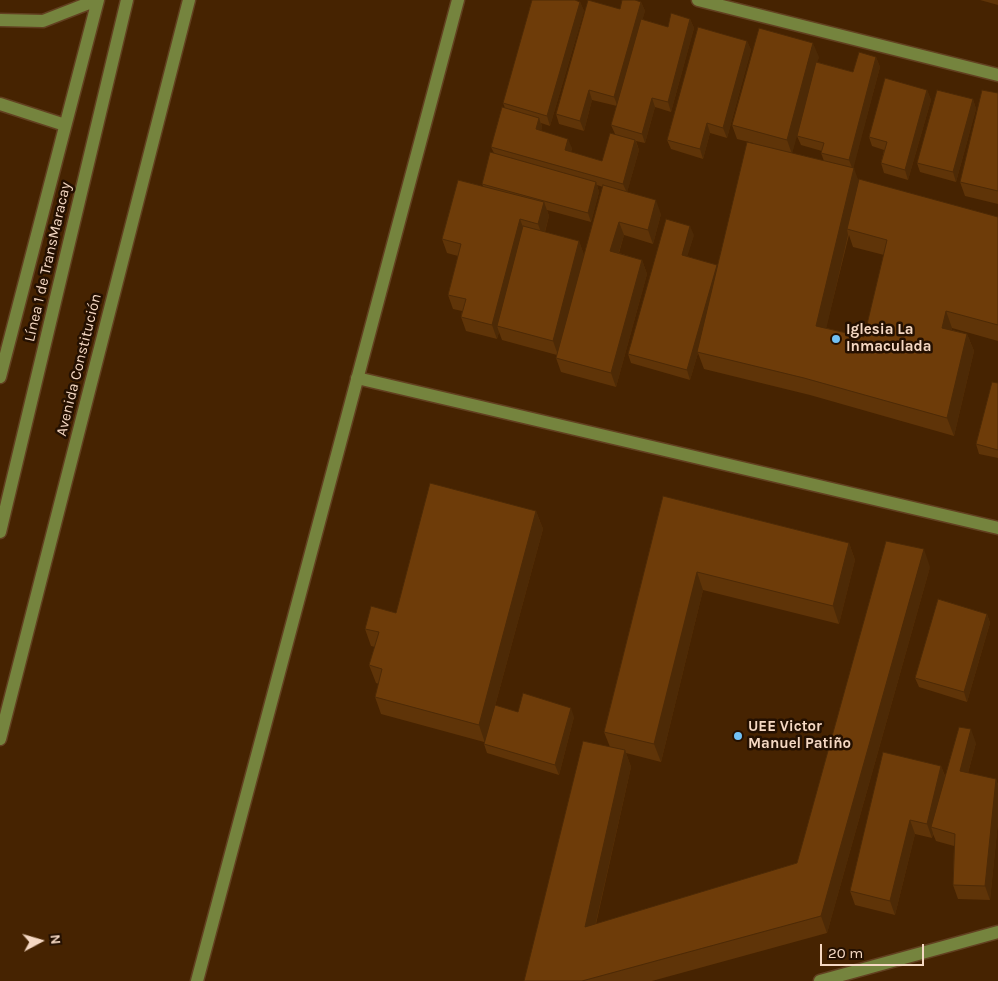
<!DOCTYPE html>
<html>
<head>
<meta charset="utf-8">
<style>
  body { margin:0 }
  #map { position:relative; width:998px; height:981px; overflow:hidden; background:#462301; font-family:Karla,sans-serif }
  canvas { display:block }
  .north { position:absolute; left:15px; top:916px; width:50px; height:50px; -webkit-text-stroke:4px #241001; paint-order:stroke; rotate:84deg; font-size:14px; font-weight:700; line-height:20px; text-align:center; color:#f5d8c3 }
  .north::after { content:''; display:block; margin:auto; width:18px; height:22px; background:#f5d8c3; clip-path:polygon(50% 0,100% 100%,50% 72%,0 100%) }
  .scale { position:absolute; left:820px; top:944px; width:104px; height:22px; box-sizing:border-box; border:2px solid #f5d8c3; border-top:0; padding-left:6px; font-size:15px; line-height:18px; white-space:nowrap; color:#f5d8c3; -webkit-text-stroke:4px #241001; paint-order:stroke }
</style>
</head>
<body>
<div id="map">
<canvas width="998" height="981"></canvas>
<div class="north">N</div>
<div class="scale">20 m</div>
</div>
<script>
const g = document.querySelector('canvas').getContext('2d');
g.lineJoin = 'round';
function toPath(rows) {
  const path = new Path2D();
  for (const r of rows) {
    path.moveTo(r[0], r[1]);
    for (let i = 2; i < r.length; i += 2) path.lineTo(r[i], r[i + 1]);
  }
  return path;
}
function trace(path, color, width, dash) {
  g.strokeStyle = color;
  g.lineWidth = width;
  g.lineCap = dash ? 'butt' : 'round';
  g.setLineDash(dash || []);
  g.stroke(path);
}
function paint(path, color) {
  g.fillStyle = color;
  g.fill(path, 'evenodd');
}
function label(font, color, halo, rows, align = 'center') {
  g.font = font + ' Karla,sans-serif';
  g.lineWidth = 5;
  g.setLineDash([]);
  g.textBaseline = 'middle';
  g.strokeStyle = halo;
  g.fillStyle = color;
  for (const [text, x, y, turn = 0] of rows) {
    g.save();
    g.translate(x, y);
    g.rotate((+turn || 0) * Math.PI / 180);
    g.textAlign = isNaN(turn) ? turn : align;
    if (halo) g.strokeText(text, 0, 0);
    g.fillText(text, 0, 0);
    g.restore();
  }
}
const minor = toPath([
  [698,0,998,75],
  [0,20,43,21,97,0],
  [0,104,65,125],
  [0,377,98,0],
  [357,378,998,528],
  [0,532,127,0],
  [0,739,189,0],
  [197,981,458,0],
  [820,981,998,932]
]);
const wall = toPath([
  [980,0,998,0,998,5],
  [580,2,584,11,550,126,541,123,542,127,541,131,572,148,571,152,602,161,615,134,611,125,617,106,592,100,584,131,559,124,556,114,620,9,641,2,645,11,642,20,668,27,690,19,694,28,671,112,655,107,645,143,636,141,639,150,627,192,661,214,653,244,624,235,619,253,642,260,647,274,616,387,561,372,556,358,557,355,502,340,499,332,497,339,466,331,461,317,462,311,453,309,448,295,458,256,447,253,442,239,483,186,482,184,494,153,491,147,505,108,503,103],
  [597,185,603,187,577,280,584,255,579,241,545,232,549,216,547,210,591,222,599,192],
  [747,41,751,50,727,138,710,133,703,159,671,149,667,140],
  [819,57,817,62,853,72,876,57,880,67,853,168,858,180,998,217,998,341,952,328,952,330,967,334,974,351,954,436,810,395,704,369,698,353,690,380,631,363,628,354,694,235,687,256,717,267,753,143,737,139,732,125],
  [800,123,797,136,801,145,822,151,821,153,824,161,792,153],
  [849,235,853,247,884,255,864,337,826,328],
  [927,90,931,100,908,180,884,173,881,163,884,150,872,146,869,137],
  [998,93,998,204,965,196,960,182],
  [973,99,976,109,956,182,920,172,917,163],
  [998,383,998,458,979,454,976,444],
  [663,496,849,543,855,560,839,624,703,590,661,762,626,753,631,767,596,924,797,863,930,567,827,933,652,981,524,981,610,747,604,732],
  [536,511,543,529,495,706,518,712,574,717,559,775,487,753,484,744,484,742,381,714,375,697,379,684,376,683,369,665,375,647,371,646,365,629,396,613],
  [987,614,990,623,967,702,919,687,915,678],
  [976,743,968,773,996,779,998,785,998,822,990,900,958,899,953,885,954,846,936,841,933,834,932,838,915,834,895,915,855,905,850,891,941,766,945,776]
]);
const shadedWall = toPath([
  [580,2,584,11,550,126,547,116],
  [641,2,645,11,618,107,614,97],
  [690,19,694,28,671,112,668,102],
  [747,41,751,50,727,138,723,128],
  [813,43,819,57,792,154,787,140],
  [876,57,880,67,853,170,849,160],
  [589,90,592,100,584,131,580,121],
  [927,90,931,100,908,180,905,170],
  [652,98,655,107,645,143,642,134],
  [973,99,976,109,956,182,953,172],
  [539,118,542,127,539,139,536,129],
  [707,123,710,133,703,159,700,149],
  [568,139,572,148,568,160,565,150],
  [635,140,639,150,627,193,623,184],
  [854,168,860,185,847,229,848,235,823,343,816,326],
  [596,182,599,192,591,222,588,213],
  [656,200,661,214,653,244,648,230],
  [544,202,549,216,543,238,538,224],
  [520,219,525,233,497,326,499,332,497,339,492,325],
  [619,222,624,235,615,265,610,251],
  [690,226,694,235,685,264,682,255],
  [579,241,584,255,558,355,553,341],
  [642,260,647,274,616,387,611,373],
  [717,265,720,274,697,352,698,353,690,380,687,370],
  [946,311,952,328,949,345,942,328],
  [967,334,974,351,954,436,947,418],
  [536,511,543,529,485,743,479,725],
  [849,543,855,560,839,624,833,606],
  [924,549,930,567,827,933,821,916],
  [697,572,703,590,661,762,654,744],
  [987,614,990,623,967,702,964,692],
  [571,708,574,717,559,775,555,765],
  [971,729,976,743,965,784,960,771],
  [625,750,631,767,591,944,585,927],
  [941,766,946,780,931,827,933,833,932,838,927,824],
  [996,779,998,785,998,822,990,900,985,886],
  [910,820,915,834,895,915,890,901]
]);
const building = toPath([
  [532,0,575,0,580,2,547,116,503,103,532,0],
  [588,0,620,9,622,0,635,0,641,2,614,97,589,90,580,121,556,114,588,0],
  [671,13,690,19,668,102,652,98,642,134,611,125,641,19,668,27,671,13],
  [698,27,747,41,723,128,707,123,700,149,667,140,698,27],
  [759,28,813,43,787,140,732,125,759,28],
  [859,52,876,57,849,160,821,153,824,143,797,136,816,62,853,72,859,52],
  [885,78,927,90,905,170,881,163,887,142,869,137,885,78],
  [937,90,973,99,953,172,917,163,937,90],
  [982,90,998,93,998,191,960,182,982,90],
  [502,107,539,118,536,129,568,139,565,150,602,161,610,133,635,140,623,184,491,147,502,107],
  [747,142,854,168,816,326,864,337,887,240,847,229,859,179,998,217,998,325,946,311,942,328,967,334,947,418,804,378,697,352,747,142],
  [490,152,596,182,588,213,482,184,490,152],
  [458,180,544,202,538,224,520,219,492,325,461,317,466,299,448,295,461,244,442,239,458,180],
  [603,185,656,200,648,230,619,222,610,251,642,260,611,373,556,358,603,185],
  [666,219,690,226,682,255,717,265,687,370,628,354,666,219],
  [523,226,579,241,553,341,497,326,523,226],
  [992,382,998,383,998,450,976,444,992,382],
  [430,483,536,511,479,725,375,697,382,669,369,665,379,632,365,629,371,606,396,613,430,483],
  [663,496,849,543,833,606,697,572,654,744,604,732,663,496],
  [886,541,924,549,821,916,582,981,524,981,583,741,625,750,585,927,797,863,886,541],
  [938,599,987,614,964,692,915,678,938,599],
  [523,693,571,708,555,765,484,744,495,705,518,712,523,693],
  [959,727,971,729,960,771,996,779,985,886,953,885,955,834,931,827,959,727],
  [883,752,941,766,927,824,910,820,890,901,850,891,883,752]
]);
const markers = [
  [836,339,5,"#72c1f5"],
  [738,736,5,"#72c1f5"]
];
const streetNames = [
  ["Línea 1 de TransMaracay",48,262,-77],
  ["Avenida Constitución",79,365,-76]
];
const poiNames = [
  ["Iglesia La",846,330],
  ["Inmaculada",846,347],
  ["UEE Victor",748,727],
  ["Manuel Patiño",748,744]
];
trace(minor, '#624020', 15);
trace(minor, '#75843e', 12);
paint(wall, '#5f3408');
paint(shadedWall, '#4d2a06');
paint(building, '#6e3c09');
trace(building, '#4d2a06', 1);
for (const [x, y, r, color] of markers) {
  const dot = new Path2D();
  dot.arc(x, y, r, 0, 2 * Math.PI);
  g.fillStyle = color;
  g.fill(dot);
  trace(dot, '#241001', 2);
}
label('15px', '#f5d8c3', '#241001', streetNames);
label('bold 15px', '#f5d8c3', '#241001', poiNames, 'left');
</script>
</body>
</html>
